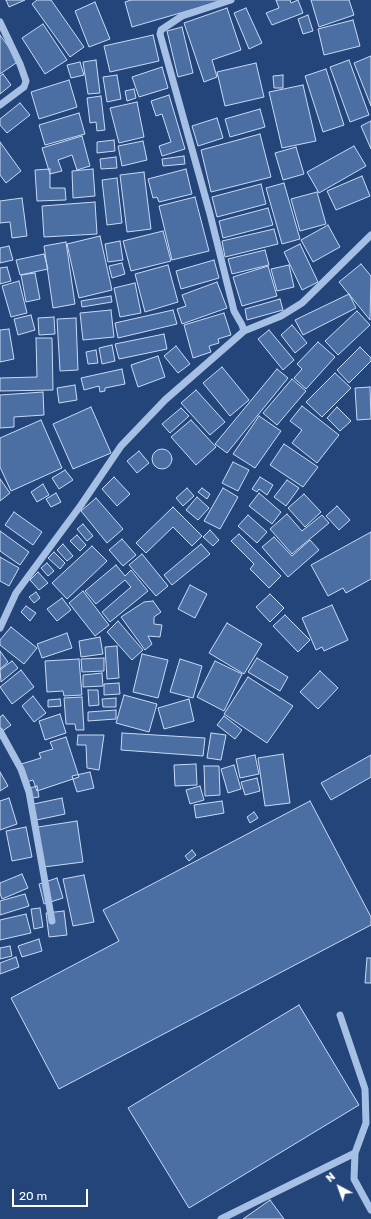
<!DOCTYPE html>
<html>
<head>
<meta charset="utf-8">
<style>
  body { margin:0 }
  #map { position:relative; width:371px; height:1219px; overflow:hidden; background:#23457a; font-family:Rubik,sans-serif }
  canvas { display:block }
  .north { position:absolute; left:319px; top:1167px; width:40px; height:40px; -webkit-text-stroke:3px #23457a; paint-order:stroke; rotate:319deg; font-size:11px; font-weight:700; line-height:16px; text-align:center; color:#fff }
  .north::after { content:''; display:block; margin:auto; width:14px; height:18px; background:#fff; clip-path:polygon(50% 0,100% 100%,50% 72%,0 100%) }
  .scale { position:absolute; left:12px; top:1189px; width:76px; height:18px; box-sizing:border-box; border:2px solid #fff; border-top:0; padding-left:5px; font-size:12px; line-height:14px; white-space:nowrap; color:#fff; -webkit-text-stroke:3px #23457a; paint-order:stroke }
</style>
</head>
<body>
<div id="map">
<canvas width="371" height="1219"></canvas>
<div class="north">N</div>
<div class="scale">20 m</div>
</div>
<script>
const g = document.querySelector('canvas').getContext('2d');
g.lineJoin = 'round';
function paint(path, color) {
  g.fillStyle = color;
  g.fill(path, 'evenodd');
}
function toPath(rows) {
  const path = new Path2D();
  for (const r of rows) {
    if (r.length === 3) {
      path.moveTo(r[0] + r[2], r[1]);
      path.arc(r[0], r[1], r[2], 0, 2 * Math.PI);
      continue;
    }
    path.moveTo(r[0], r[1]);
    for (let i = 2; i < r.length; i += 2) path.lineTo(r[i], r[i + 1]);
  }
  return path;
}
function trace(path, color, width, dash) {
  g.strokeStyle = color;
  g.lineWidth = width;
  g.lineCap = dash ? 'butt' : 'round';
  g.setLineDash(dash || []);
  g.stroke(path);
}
const building = toPath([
  [6,0,25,0,9,7,6,0],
  [37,0,51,0,84,47,70,57,32,4,37,0],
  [131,0,225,0,132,27,125,2,131,0],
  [276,0,290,0,291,3,298,0,303,13,272,25,266,13,279,8,276,0],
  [311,0,349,0,354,15,319,27,311,0],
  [95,2,110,39,89,47,75,11,95,2],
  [227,8,241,50,212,60,217,77,204,82,184,23,227,8],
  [246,8,262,43,249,49,234,13,246,8],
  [308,15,313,31,303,34,298,19,308,15],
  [353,20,360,46,324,55,318,29,353,20],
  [43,24,67,60,45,74,22,38,43,24],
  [182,27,193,73,178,77,167,31,182,27],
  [0,35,19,61,0,74,0,35],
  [153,35,159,61,110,72,104,46,153,35],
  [371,56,371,106,354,63,371,56],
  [96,60,100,93,88,94,83,62,96,60],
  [349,60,369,115,350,122,330,67,349,60],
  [80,62,84,75,71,78,67,65,80,62],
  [256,63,264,97,225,106,217,72,256,63],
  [162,67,168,88,139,97,132,77,162,67],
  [326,69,344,125,323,132,305,76,326,69],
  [3,74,11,85,0,94,0,76,3,74],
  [117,75,121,99,107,102,103,77,117,75],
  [283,75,283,88,274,88,273,76,283,75],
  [69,80,77,107,39,119,31,92,69,80],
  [303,85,316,141,282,148,269,92,303,85],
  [134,89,136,98,127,101,125,91,134,89],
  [169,95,185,149,162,156,159,146,171,142,162,114,156,116,151,101,169,95],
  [101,96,105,130,97,131,96,122,90,123,87,98,101,96],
  [137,102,144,137,119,143,110,108,137,102],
  [20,103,30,115,7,133,0,125,0,119,20,103],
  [260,109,265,127,230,137,225,119,260,109],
  [79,113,85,134,45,145,39,125,79,113],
  [217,118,223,138,198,146,192,126,217,118],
  [371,121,371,149,361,126,371,121],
  [260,134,271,177,211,192,201,150,260,134],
  [82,136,90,166,77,170,72,155,58,160,62,171,50,174,42,148,82,136],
  [114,140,115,151,97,153,97,142,114,140],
  [143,141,147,160,122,166,118,146,143,141],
  [0,142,21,171,6,183,0,175,0,142],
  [354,146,366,166,319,193,307,172,354,146],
  [296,147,304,174,283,180,275,153,296,147],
  [184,156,185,164,163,166,162,159,184,156],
  [116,157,117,168,101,169,100,159,116,157],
  [50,169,50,188,65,188,66,200,37,201,35,170,50,169],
  [93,169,95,196,73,198,72,171,93,169],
  [186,169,192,194,159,202,157,197,153,198,148,179,186,169],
  [144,172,151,229,127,232,120,175,144,172],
  [362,176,370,196,336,210,327,191,362,176],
  [117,178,122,223,107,225,102,180,117,178],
  [284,183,300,239,282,244,266,188,284,183],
  [261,184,266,204,217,217,212,197,261,184],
  [317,192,326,224,300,231,291,199,317,192],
  [195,197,209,251,172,260,159,206,195,197],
  [22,198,27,236,12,238,10,222,0,223,0,201,22,198],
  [95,202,97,234,44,237,42,206,95,202],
  [268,208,273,225,223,238,219,221,268,208],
  [328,225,340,247,313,262,301,240,328,225],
  [274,229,278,244,225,257,222,241,274,229],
  [163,231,171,261,131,271,123,241,163,231],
  [100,236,112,290,79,298,67,244,100,236],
  [120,241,123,260,108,262,105,244,120,241],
  [66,242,75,304,53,308,44,246,66,242],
  [300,244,318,282,302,290,284,252,300,244],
  [9,246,13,260,0,263,0,248,9,246],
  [265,250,269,265,232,274,228,259,265,250],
  [44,254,48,269,20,275,16,260,44,254],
  [214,260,219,278,181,289,176,271,214,260],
  [122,263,125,274,112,278,109,266,122,263],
  [361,264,371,276,370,320,339,282,361,264],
  [168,265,178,302,145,312,135,274,168,265],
  [289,265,294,287,277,291,271,269,289,265],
  [268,266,277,296,242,306,233,277,268,266],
  [7,267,11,281,0,284,0,268,7,267],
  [35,273,40,299,26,302,21,275,35,273],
  [19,281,27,313,11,317,2,286,19,281],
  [217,282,227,308,182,324,177,309,186,306,182,295,217,282],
  [135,283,141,313,120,317,114,288,135,283],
  [349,294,356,308,303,335,295,320,349,294],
  [111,296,112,302,82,307,81,301,111,296],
  [280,299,283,310,247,320,245,309,280,299],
  [111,310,114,337,83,340,80,313,111,310],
  [173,310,177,324,118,338,115,323,173,310],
  [357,311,370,325,338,355,325,341,357,311],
  [224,313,231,335,218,339,219,343,209,346,211,352,193,358,184,325,224,313],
  [31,315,35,330,18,335,14,319,31,315],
  [54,317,55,334,39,335,38,318,54,317],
  [76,318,78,370,60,371,57,319,76,318],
  [292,325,307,343,295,353,281,335,292,325],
  [9,329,14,359,0,362,0,330,9,329],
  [269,330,294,360,283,370,258,339,269,330],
  [164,334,167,349,119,359,115,344,164,334],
  [36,338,52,338,53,390,0,391,0,378,37,377,36,338],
  [318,342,335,357,306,389,294,378,302,369,297,364,318,342],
  [112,345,115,361,102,364,99,348,112,345],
  [176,346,190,364,178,373,164,356,176,346],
  [360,347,371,358,371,361,349,383,337,370,360,347],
  [96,350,98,363,88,364,86,352,96,350],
  [158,356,165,377,138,387,131,365,158,356],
  [222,367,249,400,230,416,203,383,222,367],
  [122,369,125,384,105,388,105,391,100,392,99,386,84,390,81,378,122,369],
  [277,369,288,378,227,453,215,444,277,369],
  [335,373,351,388,322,417,306,402,335,373],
  [292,379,306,391,277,425,263,413,292,379],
  [75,385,77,400,59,403,57,388,75,385],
  [370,387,371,419,357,420,355,388,370,387],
  [196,390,225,422,210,435,181,403,196,390],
  [43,392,44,415,14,417,14,427,0,428,0,395,43,392],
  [302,406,339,435,317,463,292,443,302,430,290,421,302,406],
  [91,407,111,453,73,469,53,424,91,407],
  [337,407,351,421,340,431,327,418,337,407],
  [181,408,189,416,170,433,162,424,181,408],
  [259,416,281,431,255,468,233,454,259,416],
  [41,420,62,468,11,491,0,467,0,438,41,420],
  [191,420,216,447,196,465,171,437,191,420],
  [284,444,318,467,303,487,270,465,284,444],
  [162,459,10],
  [139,451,149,463,137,473,127,461,139,451],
  [233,462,249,470,238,491,222,483,233,462],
  [65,470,73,480,59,489,52,478,65,470],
  [114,477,130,494,117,506,102,489,114,477],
  [260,477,273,485,267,495,259,489,257,492,252,489,260,477],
  [0,479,10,493,0,501,0,479],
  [287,480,299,488,286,506,274,497,287,480],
  [43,484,49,495,37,502,31,492,43,484],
  [187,488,194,496,183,506,176,498,187,488],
  [202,488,210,494,207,499,198,492,202,488],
  [223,488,238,497,220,529,204,521,223,488],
  [56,493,61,502,51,507,46,499,56,493],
  [259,493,281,512,272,524,249,506,259,493],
  [304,494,321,512,305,527,288,508,304,494],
  [197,497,209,508,198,520,186,510,197,497],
  [96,498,123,529,107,543,81,511,96,498],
  [337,506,350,520,339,530,326,516,337,506],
  [173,507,202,536,192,546,173,527,146,553,136,543,173,507],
  [14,512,42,532,33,545,5,525,14,512],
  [287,514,302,531,322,515,329,523,292,554,270,529,287,514],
  [248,515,267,532,257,543,238,526,248,515],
  [83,524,93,536,87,541,77,529,83,524],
  [210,530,219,540,213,546,203,537,210,530],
  [0,531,29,552,20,565,0,551,0,531],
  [371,532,371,579,346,593,343,588,328,596,311,565,371,532],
  [239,534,281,576,269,588,250,569,254,564,231,541,239,534],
  [77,535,86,545,80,551,70,541,77,535],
  [274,537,292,556,310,540,319,550,288,577,262,547,274,537],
  [122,539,136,555,123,566,109,550,122,539],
  [63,544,73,556,67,561,57,550,63,544],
  [201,544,210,554,172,585,164,575,201,544],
  [92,546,107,561,67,599,52,583,92,546],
  [54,552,65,563,60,569,48,558,54,552],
  [142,554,168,586,156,596,129,565,142,554],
  [0,557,19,568,9,586,0,581,0,557],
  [47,563,54,571,48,576,41,568,47,563],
  [116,565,125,576,131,570,148,591,110,622,102,612,131,587,125,580,96,604,85,591,116,565],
  [38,572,48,583,39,590,30,580,38,572],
  [190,585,207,594,195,618,178,609,190,585],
  [83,591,109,625,95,636,69,603,83,591],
  [36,592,40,598,34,603,29,597,36,592],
  [270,594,284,608,270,622,256,607,270,594],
  [62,598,71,610,57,621,47,609,62,598],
  [153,601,161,612,154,617,154,624,162,625,160,637,148,636,152,644,145,650,121,617,144,602,153,601],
  [332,605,348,640,324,651,322,647,316,650,302,618,332,605],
  [26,606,36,613,30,621,21,612,26,606],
  [285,615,310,640,298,652,273,626,285,615],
  [118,621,143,650,132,660,107,632,118,621],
  [227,623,262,644,244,674,209,653,227,623],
  [11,627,37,648,24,664,0,645,0,640,11,627],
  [67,633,72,648,42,658,37,644,67,633],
  [100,637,103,654,81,657,79,641,100,637],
  [117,646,119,678,107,679,105,647,117,646],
  [0,651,8,662,0,669,0,651],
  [142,654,168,660,158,698,133,692,142,654],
  [104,658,104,671,82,672,81,659,104,658],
  [257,658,288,677,280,691,248,672,257,658],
  [79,659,82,695,64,696,63,691,47,692,45,661,79,659],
  [180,659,202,666,193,698,170,692,180,659],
  [12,661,18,668,1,682,0,670,12,661],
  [215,661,242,674,224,711,197,697,215,661],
  [21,670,34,687,12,704,0,687,21,670],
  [320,671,338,688,318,709,300,692,320,671],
  [102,673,103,686,83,687,83,675,102,673],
  [248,677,293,706,267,743,224,714,248,677],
  [119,683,120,694,104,695,104,684,119,683],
  [88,690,98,690,99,705,89,706,88,690],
  [124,695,157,704,149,732,116,723,124,695],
  [33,696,46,713,34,722,22,706,33,696],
  [82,697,84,730,76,730,75,724,66,724,64,698,82,697],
  [116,698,116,707,103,707,102,699,116,698],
  [60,699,61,706,48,707,48,700,60,699],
  [189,699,194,721,164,729,158,708,189,699],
  [116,710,116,719,88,721,88,712,116,710],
  [60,714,66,733,45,740,39,721,60,714],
  [3,715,11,725,0,733,0,717,3,715],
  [224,716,242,730,235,739,217,725,224,716],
  [122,733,205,738,203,756,121,750,122,733],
  [211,733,226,735,221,760,207,758,211,733],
  [78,735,104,735,99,770,87,768,86,745,77,745,78,735],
  [66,737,79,777,37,791,33,780,24,783,18,765,41,758,39,753,53,749,50,742,66,737],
  [283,754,290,803,265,806,258,758,283,754],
  [255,755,259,774,240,778,236,759,255,755],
  [371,755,371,777,331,800,321,783,371,755],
  [196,764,197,785,175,786,174,765,196,764],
  [234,765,241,789,228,793,221,769,234,765],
  [204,766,219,766,220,795,205,796,204,766],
  [0,772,8,786,0,791,0,772],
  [90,772,94,788,77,792,72,776,90,772],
  [257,778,260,791,245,795,241,782,257,778],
  [37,786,39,797,32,798,30,788,37,786],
  [200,786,204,800,190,804,186,790,200,786],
  [9,798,17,824,0,830,0,801,9,798],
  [62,798,65,814,32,821,29,805,62,798],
  [222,801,224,813,196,818,194,805,222,801],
  [310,801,371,917,371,925,59,1089,11,998,119,941,103,910,310,801],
  [254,812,258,818,250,823,247,817,254,812],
  [77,821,83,862,44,867,38,827,77,821],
  [26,827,32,857,12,861,6,831,26,827],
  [192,850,196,855,189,861,185,856,192,850],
  [22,874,28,888,2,899,0,893,0,883,22,874],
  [84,875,94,922,73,926,63,879,84,875],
  [57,878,63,898,44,904,39,884,57,878],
  [25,894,29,906,0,915,0,901,25,894],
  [40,908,43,927,34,929,31,909,40,908],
  [64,911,67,935,49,937,46,913,64,911],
  [26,914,31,933,0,940,0,920,26,914],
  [39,939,42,951,22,957,18,946,39,939],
  [10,946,12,956,0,959,0,948,10,946],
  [16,957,19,967,0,974,0,963,16,957],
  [367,958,371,958,371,983,365,983,367,958],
  [299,1005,359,1105,189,1208,128,1108,299,1005],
  [270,1200,284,1219,243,1219,270,1200]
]);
const minor = toPath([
  [231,0,182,16,161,30,160,34,210,214,234,311,242,325,244,331,281,316,302,303,371,235],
  [0,22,20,64,26,81,24,87,0,105],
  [0,628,16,593,81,505,121,446,165,400,244,331],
  [0,731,21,769,29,792,52,921],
  [340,1015,365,1089,366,1123,355,1153,354,1179,371,1210],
  [221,1219,355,1153]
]);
paint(building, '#4c6fa3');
trace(building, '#c8daf4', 1);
trace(minor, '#a6bfe4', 7);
</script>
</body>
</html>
